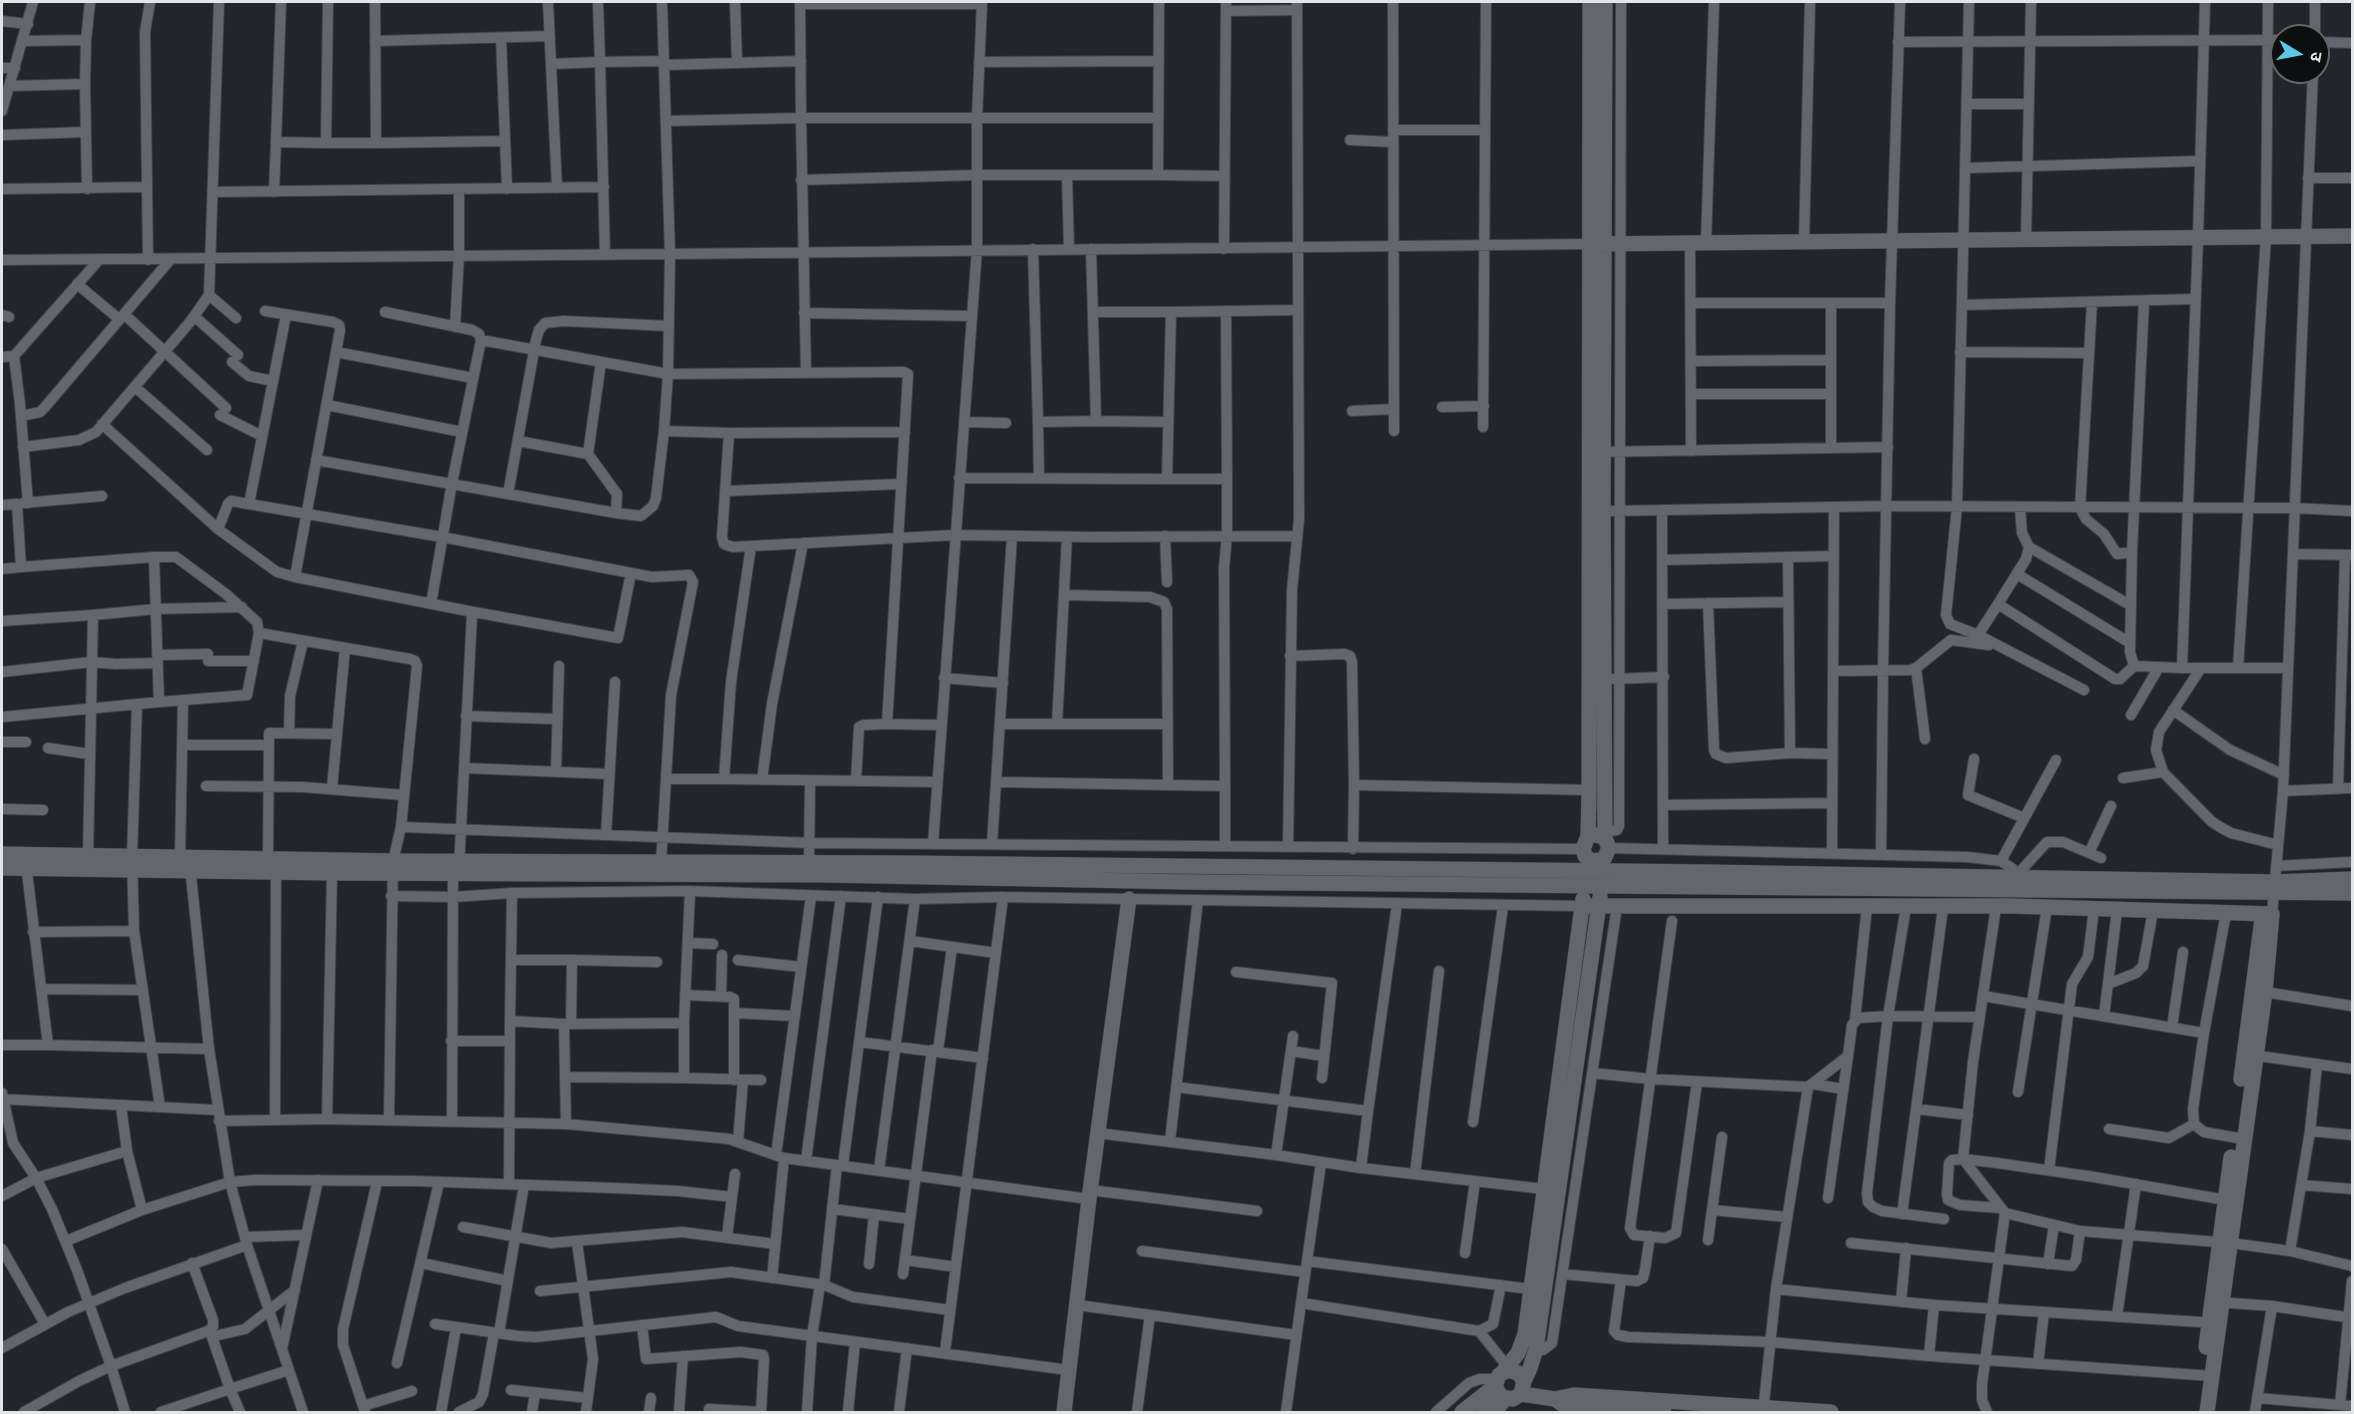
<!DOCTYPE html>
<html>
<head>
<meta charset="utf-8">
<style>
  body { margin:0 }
  #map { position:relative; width:2354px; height:1414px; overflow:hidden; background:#22252a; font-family:"Times New Roman","Noto Sans Devanagari",serif }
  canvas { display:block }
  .frame { position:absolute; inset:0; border:3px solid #e3e5e8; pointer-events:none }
  .north { position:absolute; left:2270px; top:24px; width:60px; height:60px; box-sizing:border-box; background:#0d0e10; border:2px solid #636466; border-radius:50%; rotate:100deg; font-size:16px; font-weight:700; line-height:24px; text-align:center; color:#e3e5e8 }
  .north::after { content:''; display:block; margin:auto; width:21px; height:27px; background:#5bc8e7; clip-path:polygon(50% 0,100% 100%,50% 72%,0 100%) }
</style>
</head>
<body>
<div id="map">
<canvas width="2354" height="1414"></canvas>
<div class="frame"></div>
<div class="north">उ</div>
</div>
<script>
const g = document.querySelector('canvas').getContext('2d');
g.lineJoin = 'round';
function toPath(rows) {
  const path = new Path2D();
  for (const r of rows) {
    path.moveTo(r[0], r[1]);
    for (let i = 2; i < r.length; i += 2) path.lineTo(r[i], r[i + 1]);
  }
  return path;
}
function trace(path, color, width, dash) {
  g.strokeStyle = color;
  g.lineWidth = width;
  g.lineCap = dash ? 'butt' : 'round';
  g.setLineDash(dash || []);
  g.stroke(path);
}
const street = toPath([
  [328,2,326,143,376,143,375,2],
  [548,2,557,188],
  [598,2,600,62,664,61],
  [662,2,670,254,1588,244],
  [735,2,737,62],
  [1159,2,1158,175,1224,176],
  [1393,2,1394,431],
  [1969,2,1957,507,1946,615,1950,624,1978,635,2084,690],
  [800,4,981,4],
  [1226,11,1297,10],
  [2,21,28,24],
  [2315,36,2315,2],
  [501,38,507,189],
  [86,40,85,84,87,189],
  [23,41,86,40,90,2],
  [375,41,549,36],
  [1898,42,2282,40],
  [2318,42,2352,43],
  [979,62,1159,61],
  [551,64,600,62,605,255],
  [665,65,801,61],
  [2,68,15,68],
  [9,86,85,84],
  [1967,104,2027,104],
  [2,111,33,2],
  [666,121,801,118,800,2],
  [1393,130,1485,130],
  [2,135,86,132],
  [1350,140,1392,142],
  [276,142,281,2],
  [376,143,505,141],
  [1966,168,2200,161],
  [1067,176,1069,249],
  [2308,178,2352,178],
  [801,180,977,175,1158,175],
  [2,189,147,187],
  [213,192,604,187],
  [274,192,276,142,326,143],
  [2026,238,2031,2],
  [1804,241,1810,2],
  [1690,243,1691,451],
  [1706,243,1714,2],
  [1033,249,1038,422],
  [1224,249,1226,2],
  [2,260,670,254,668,374,664,431,656,498,653,506,641,516,616,513,617,494,588,454,601,362],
  [148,260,145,32,150,2],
  [77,284,119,319],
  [209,295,236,318],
  [2144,301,2132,552,2130,652,2134,666,2182,668,2288,668],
  [1691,303,1890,303],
  [1831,303,1831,448],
  [2092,303,2080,508,2086,519,2104,534,2117,554,2132,552],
  [1962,305,2195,299],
  [265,311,333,322,339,325,340,330,295,577],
  [1226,311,1227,479],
  [385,312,472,330,479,334,481,340,452,483,431,604],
  [1093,312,1171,312],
  [804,313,972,316],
  [124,314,226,408],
  [2,315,9,317],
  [194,316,238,355],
  [455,327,459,255,459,190],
  [481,340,668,374,904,372,908,374,887,724],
  [336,352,473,378],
  [1960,352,2089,353],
  [2,357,14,356],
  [1691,361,1831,360],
  [232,362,249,376,273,381],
  [806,373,801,118,1158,118],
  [135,387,207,450],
  [1691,394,1830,394],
  [327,405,462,432],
  [1442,407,1484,406],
  [1352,411,1394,409],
  [220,415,262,436],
  [22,416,40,412,45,407,170,260],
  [1096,421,1168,422],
  [964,422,1006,423],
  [102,424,218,529,228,504,231,501,237,502,442,537,652,577,689,575,693,582,671,695,661,862],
  [1483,427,1486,2],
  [664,431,729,433,905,432],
  [729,433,722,537,724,544,733,547,955,535,1092,537,1297,536],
  [518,441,588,454],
  [23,447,79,440,96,432,190,322,209,295,219,2],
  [1597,452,1888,447],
  [316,460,508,494,536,340,539,330,545,323,564,321,669,326],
  [959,478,1167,479],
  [1039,478,1038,422,1096,421,1091,249],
  [726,491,900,484],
  [508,494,616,513],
  [23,503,102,496],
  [28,503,20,404,14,356,98,261],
  [249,504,286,315],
  [2,505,17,504,21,567,2,569],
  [2020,508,2022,533,2029,547,2130,605],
  [1662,510,1663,848],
  [1612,511,1887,506,2295,508,2352,511],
  [218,529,277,572,295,577,468,611,472,614,459,867],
  [1165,536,1167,582],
  [2029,547,2026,559,1998,604,2115,679,2120,679,2134,666],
  [2293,554,2352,555],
  [1788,558,1790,753],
  [1663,560,1833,556],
  [21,567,154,557,176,557,226,594,257,622,259,633,247,695,159,702,154,557],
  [2017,574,2130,643],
  [1064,595,1150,597,1164,602,1167,609,1168,784],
  [1708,603,1714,750,1716,754,1726,758,1790,753,1832,754],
  [1663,604,1788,602],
  [468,611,618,638,631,573],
  [93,615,156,609,242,607],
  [2,621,93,615,88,855],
  [259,633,410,659,415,661,417,666,401,827,393,861,389,1120],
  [1978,635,1998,604],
  [1290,656,1344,654,1350,656,1352,662,1354,785],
  [208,661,254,661],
  [1916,668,1925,739],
  [2182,668,2198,237,2205,2],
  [2201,668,2159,732,2156,750,2163,772,2211,821,2220,827,2231,833,2278,845],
  [2238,668,2266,236,2268,2],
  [1833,671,1910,670,1916,668,1951,640,1989,645],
  [2,672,91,662,116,664,157,663,158,655,208,654],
  [944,678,1003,683],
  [1613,679,1664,677],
  [137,704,132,857,134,931,160,1107],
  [2173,710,2230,750,2284,775],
  [2131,715,2159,667],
  [466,716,556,719],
  [2,717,159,702],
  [1001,724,1167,724],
  [1057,724,1067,537],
  [289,733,290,696,303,641],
  [2,742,26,742],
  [182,745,267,745],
  [48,748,89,754],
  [1974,759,1968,795,2024,818],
  [464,768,609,774],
  [556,772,559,666],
  [2123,778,2163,772],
  [666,779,724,779,731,682,751,546],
  [724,779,937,782],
  [762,780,772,704,803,543],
  [856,781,859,727,863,725,887,724,941,725],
  [997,782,1225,786,1224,568,1227,535,1227,479,1167,479,1171,312,1297,310],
  [206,786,302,787,403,795],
  [1225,786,1225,846],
  [332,788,345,648],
  [2338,789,2345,555],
  [2283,791,2352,788],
  [1664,805,1832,803],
  [2,809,43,810],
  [401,827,810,843,1583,849],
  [1605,832,1617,830,1619,826,1621,2],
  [606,835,615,682],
  [933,844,977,249,977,118,982,2],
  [992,844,1012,536],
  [1288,847,1292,590,1299,519,1297,2],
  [1609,848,1967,857,2001,861,2013,869,2015,878],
  [1353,849,1354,785,1588,790],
  [1832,853,1834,508],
  [2089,853,2111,806],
  [1881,855,1883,671,1890,303,1900,2],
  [180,859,183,700],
  [268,859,269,733,336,734],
  [2001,861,2056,760],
  [809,863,810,781],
  [26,864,48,1045,209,1049],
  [190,866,209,1049,230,1182,247,1245,303,1412],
  [2276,866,2352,862],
  [2016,876,2047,842,2063,842,2101,858],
  [391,896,453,897,512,893,690,891,915,899,1003,897,1582,906],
  [1906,907,1888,1016,1867,1193,1868,1202,1873,1207,1882,1211,1944,1219],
  [2226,913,2204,1033,2193,1109,2194,1124,2204,1132,2243,1139],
  [2272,914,2283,791,2313,72],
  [1672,921,1630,1228,1634,1235,1665,1238,1676,1233,1697,1082],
  [33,932,134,931],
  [910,941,996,953],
  [688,943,713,944],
  [511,960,572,960],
  [738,960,801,967],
  [1236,972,1332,983,1322,1078],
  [2108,984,2136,973,2143,966,2153,911],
  [41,989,143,990],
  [2265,992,2352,1006],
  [685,995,730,997,734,999,734,1080],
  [721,996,722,955],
  [1983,996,2204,1033],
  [735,1013,794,1016],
  [2104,1016,2117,910],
  [1855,1020,1867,906],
  [510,1021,512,893],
  [564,1024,566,1124],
  [571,1024,572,960,657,962],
  [2172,1027,2183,952],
  [451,1041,510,1041],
  [860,1042,983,1058],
  [2,1045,48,1045],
  [938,1051,952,947],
  [1291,1051,1324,1056],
  [2252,1055,2352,1069],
  [1593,1073,1650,1079,1808,1087],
  [565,1077,684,1078,684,1023],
  [684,1078,761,1080],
  [1813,1084,1843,1089],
  [1176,1087,1368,1111,1361,1168],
  [2018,1092,2047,907],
  [2,1093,13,1143,36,1178,52,1209,77,1270,111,1366,79,1381,24,1412],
  [2,1099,217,1110],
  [121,1106,127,1151,142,1210],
  [1916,1109,1968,1115],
  [1368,1111,1397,904],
  [275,1119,276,866],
  [327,1119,332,873],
  [219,1121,327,1119,566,1124,699,1136,729,1139,784,1158,1089,1199],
  [452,1122,453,874],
  [1473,1122,1503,906],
  [2109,1129,2169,1138,2194,1124],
  [2310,1131,2352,1135],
  [1097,1133,1276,1155,1361,1168,1544,1189],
  [1170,1141,1198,900],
  [738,1142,743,1080],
  [776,1155,811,896],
  [1276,1155,1293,1036],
  [806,1161,841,896],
  [1321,1163,1301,1303,1479,1331,1493,1324,1501,1285],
  [843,1165,878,897],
  [879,1170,915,899],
  [2049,1170,2072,984,2088,957,2094,909],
  [1415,1174,1439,971],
  [509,1184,510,1021,564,1024,684,1023,690,891],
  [2301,1185,2352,1189],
  [1090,1190,1257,1211],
  [2,1196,36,1178,127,1151],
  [1828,1198,1848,1056],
  [2000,1208,1960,1205,1948,1200,1947,1194,1949,1163,1952,1160,1963,1159,1997,1163,2094,1177,2231,1201],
  [832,1209,910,1219],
  [1712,1210,1787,1217],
  [2005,1213,2080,1231,2230,1243,2290,1251,2352,1266],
  [1902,1214,1943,908],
  [463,1227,551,1243,682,1232,775,1244],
  [727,1236,735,1174],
  [245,1237,306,1235],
  [1708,1240,1722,1137],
  [66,1241,142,1210,230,1182,255,1180,415,1181,614,1188,678,1191,732,1197],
  [577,1242,593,1359,586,1412],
  [1851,1243,2072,1266,2076,1260,2080,1231],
  [2,1249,45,1324],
  [1142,1251,1305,1272],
  [2290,1251,2310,1131,2317,1065],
  [1465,1253,1475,1181],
  [905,1260,956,1267],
  [1307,1261,1530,1289],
  [421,1263,508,1281],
  [869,1264,874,1215],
  [2048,1264,2054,1225],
  [903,1274,932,1050],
  [1562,1274,1637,1281,1643,1278,1645,1270,1650,1236],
  [772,1278,784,1158],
  [1621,1280,1614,1331,1618,1335,1628,1337,1770,1342,1929,1356,1934,1305],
  [824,1285,837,1165],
  [1776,1289,1934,1305,2215,1323],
  [540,1291,731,1272,824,1285,853,1297,950,1310],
  [1901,1302,1906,1248],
  [2216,1302,2272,1306,2352,1318],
  [1077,1305,1296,1335],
  [2117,1316,2136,1184],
  [435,1324,518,1336,536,1337,716,1317,738,1326,1068,1370],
  [642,1325,646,1359,741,1352,763,1355,764,1359,761,1412],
  [1479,1331,1507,1366],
  [499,1333,524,1185],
  [219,1335,245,1329,295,1290],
  [2,1348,68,1312,125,1288,247,1245],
  [282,1349,318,1180],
  [1536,1349,1543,1350,1552,1343,1617,906],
  [945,1352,1003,897],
  [1929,1356,2212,1376],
  [397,1363,439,1182],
  [2038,1364,2044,1312],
  [511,1390,588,1398],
  [2257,1398,2352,1406],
  [2340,1405,2352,1281],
  [363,1406,412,1391],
  [709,1409,761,1412],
  [125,1412,111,1366,208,1331,213,1327,213,1320,192,1263],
  [161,1412,230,1389,212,1337],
  [240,1412,230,1389,289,1370],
  [365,1412,343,1345,343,1329,377,1182],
  [441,1412,456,1328],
  [459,1412,479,1402,483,1394,494,1333],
  [532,1412,535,1393],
  [649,1412,651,1398],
  [679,1412,683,1356],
  [807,1412,812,1336,820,1285],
  [848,1412,855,1342],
  [899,1412,907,1348],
  [1137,1412,1150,1315],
  [1286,1412,1301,1303],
  [1436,1412,1469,1383,1480,1379,1496,1379],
  [1497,1412,1508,1399],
  [1763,1412,1776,1289,1808,1087,1848,1056,1852,1025,1858,1018,1888,1016,1980,1017],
  [1987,1412,1982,1400,1982,1384,2005,1213,1963,1159,1973,1062,1996,907],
  [2255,1412,2272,1306]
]);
const secondary = toPath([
  [1605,2,1603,511,1605,838],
  [1594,244,2352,236],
  [1588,836,1596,835,1605,838,1609,848,1604,859,1594,861,1589,859,1585,856,1583,849,1588,836,1589,794,1590,2],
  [2,854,393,861,904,863,1706,872,2275,882,2352,879],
  [2,868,332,873,829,875,1187,882,2352,893],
  [1582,906,2011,906,2272,914,2265,992,2207,1412],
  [2241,1079,2262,919],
  [2206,1347,2231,1157],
  [1503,1372,1518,1353,1525,1334,1583,899],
  [1524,1381,1518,1373,1508,1370,1499,1375,1495,1386,1501,1397,1513,1399,1521,1394,1524,1381,1530,1368,1536,1349,1600,897],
  [1521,1394,1555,1399,1565,1406,1664,1412],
  [1555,1399,1574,1395,1831,1412],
  [1064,1412,1089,1199,1129,899],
  [1462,1412,1495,1386],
  [1484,1412,1501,1397]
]);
trace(street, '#404246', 12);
trace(secondary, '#404246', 16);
trace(street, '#63666c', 10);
trace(secondary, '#63666c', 15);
</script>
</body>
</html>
